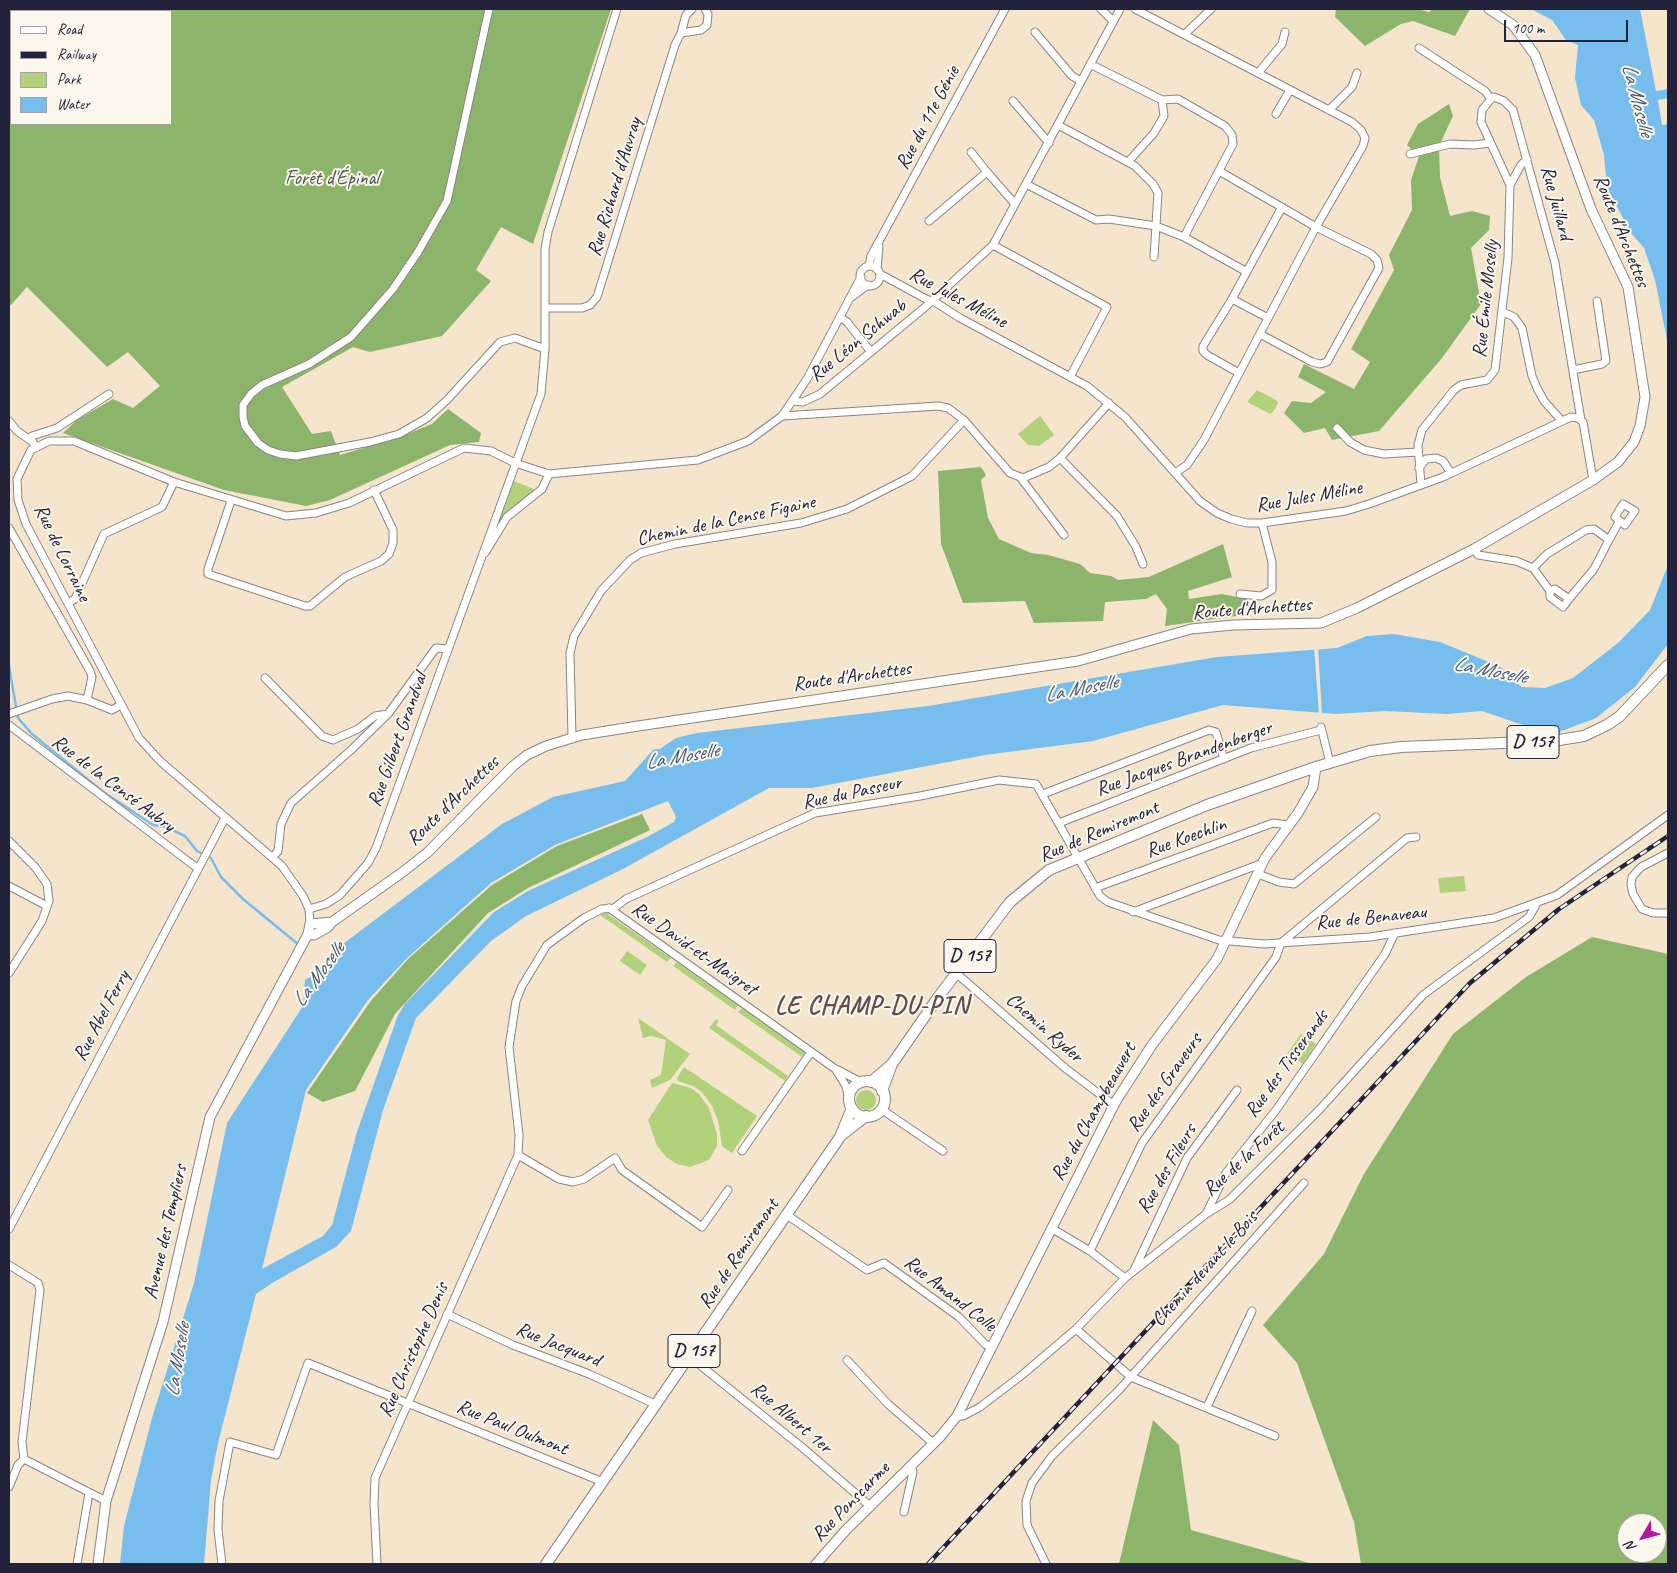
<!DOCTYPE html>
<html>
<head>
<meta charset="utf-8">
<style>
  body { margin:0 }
  #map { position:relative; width:1677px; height:1573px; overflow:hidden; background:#f5e5cd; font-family:Caveat,sans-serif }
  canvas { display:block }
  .frame { position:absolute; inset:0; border:10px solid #22223b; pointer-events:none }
  .legend { position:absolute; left:10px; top:10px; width:162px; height:115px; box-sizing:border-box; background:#fbf7ec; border:1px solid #a4a2a5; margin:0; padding:6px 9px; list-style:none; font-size:15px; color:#22223b }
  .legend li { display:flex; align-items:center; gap:10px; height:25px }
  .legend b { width:25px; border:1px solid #a4a2a5 }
  .north { position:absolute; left:1617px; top:1513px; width:50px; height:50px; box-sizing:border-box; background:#fbf7ec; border:1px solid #a4a2a5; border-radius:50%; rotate:233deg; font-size:14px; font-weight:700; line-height:20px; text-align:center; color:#22223b }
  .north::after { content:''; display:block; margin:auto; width:18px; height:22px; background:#b5179e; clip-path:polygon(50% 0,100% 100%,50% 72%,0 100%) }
  .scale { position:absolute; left:1504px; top:20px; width:124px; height:22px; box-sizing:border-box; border:2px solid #22223b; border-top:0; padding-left:6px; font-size:15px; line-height:18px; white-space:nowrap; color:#22223b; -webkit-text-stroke:4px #fbf7ec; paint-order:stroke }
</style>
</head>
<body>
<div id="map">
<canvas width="1677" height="1573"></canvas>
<div class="frame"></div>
<ul class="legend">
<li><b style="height:6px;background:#fff"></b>Road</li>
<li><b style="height:6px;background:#22223b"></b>Railway</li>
<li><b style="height:14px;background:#b1d27b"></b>Park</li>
<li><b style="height:14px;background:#77bdee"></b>Water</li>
</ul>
<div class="north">N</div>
<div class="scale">100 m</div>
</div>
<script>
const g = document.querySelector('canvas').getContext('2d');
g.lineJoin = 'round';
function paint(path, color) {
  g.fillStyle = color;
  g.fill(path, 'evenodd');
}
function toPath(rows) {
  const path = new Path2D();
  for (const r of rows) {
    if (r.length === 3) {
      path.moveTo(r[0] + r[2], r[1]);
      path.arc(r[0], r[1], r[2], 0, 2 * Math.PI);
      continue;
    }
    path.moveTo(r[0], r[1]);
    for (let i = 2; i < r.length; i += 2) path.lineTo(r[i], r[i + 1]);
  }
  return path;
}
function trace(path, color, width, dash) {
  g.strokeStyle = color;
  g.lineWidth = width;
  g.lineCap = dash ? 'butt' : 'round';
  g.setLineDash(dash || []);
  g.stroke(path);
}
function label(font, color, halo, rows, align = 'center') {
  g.font = font + ' Caveat,sans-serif';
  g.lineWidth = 4;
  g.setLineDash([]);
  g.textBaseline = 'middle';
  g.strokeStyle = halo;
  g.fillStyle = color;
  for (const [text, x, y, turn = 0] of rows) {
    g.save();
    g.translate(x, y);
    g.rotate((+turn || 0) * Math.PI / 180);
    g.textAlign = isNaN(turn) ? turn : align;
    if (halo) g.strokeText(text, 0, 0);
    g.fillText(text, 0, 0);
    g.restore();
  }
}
const green = toPath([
  [1257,390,1276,400,1278,403,1273,412,1270,414,1249,403,1248,401],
  [1040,416,1054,435,1039,446,1028,445,1018,434],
  [514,481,536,490,512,508,495,530],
  [1464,876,1466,891,1440,893,1438,878],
  [606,913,671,958,667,962,600,915],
  [627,951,647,965,640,975,620,961],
  [677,962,738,1005,735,1010,673,966],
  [742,1008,805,1052,802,1057,738,1012],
  [638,1018,690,1054,670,1080,652,1088,650,1080,661,1075,666,1040,651,1036,643,1038],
  [716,1019,719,1021,716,1025,788,1076,785,1081,709,1028],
  [1301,1034,1316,1044,1303,1064,1287,1054],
  [684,1067,757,1116,732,1153,722,1146,718,1120,712,1106,702,1092,693,1086,678,1081,677,1078],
  [672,1083,691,1088,699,1094,709,1108,717,1134,717,1146,709,1160,690,1167,677,1164,666,1157,657,1146,648,1120],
  [866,1100,10]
]);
const forest = toPath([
  [9,9,611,9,533,244,501,227,476,270,491,281,442,336,370,352,353,347,282,387,312,434,331,431,340,455,400,437,432,424,448,409,481,433,479,442,450,445,330,500,306,506,224,490,63,433,77,420,113,399,133,408,160,386,128,352,107,367,27,287,11,305,9,304],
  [11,11,171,11,171,124,11,124],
  [1336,9,1418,9,1429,12,1432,9,1470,9,1455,36,1413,21,1401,24,1365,46,1335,17],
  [1449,104,1453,116,1439,146,1440,177,1450,216,1472,211,1490,216,1489,230,1471,248,1481,304,1442,358,1379,431,1332,440,1325,428,1304,433,1284,413,1292,401,1311,403,1326,392,1298,377,1304,364,1354,389,1370,362,1351,349,1394,270,1389,255,1412,210,1411,180,1419,156,1407,145,1418,124],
  [981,467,986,475,981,480,988,518,999,539,1031,553,1048,555,1080,564,1090,573,1111,576,1118,580,1149,577,1223,544,1232,577,1188,591,1189,599,1222,594,1248,599,1243,615,1165,626,1167,609,1156,594,1146,599,1105,602,1103,621,1034,623,1025,601,963,603,941,544,938,471],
  [642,814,650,830,528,888,488,913,395,1014,355,1091,323,1102,307,1093,370,1002,408,959,492,885,557,846],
  [1592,937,1668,954,1668,1564,1361,1564,1354,1522,1297,1363,1263,1325,1324,1254,1364,1174,1453,1034,1526,977],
  [1627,1523,1657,1523,1657,1553,1627,1553],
  [1153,1420,1179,1445,1191,1530,1313,1564,1119,1564]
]);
const water = toPath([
  [1531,9,1640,9,1656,91,1668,89,1668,98,1658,100,1662,125,1668,124,1668,345,1655,280,1644,248,1631,233,1607,188,1604,155,1594,120,1581,105,1575,78,1578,45,1566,40,1552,20],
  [1668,565,1668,644,1635,687,1596,718,1559,732,1526,726,1482,711,1447,714,1386,711,1336,714,1223,705,1093,741,985,755,812,788,769,788,623,869,526,916,491,941,416,1018,383,1110,351,1231,336,1247,272,1283,256,1294,218,1443,211,1480,204,1564,120,1564,124,1526,152,1418,194,1283,227,1123,303,1006,305,980,330,966,335,950,502,824,553,797,625,781,654,749,660,749,676,738,697,733,928,706,1217,657,1337,648,1367,636,1394,634,1440,642,1501,667,1512,680,1522,687,1545,688,1573,678,1618,643,1650,610],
  [668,801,676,817,674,822,647,837,528,891,494,912,405,1004,398,1015,357,1132,332,1225,323,1236,262,1269,306,1090,368,1000,407,958,491,883,555,845]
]);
const pier = toPath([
  [1318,646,1322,715,1319,714,1314,647]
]);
const stream = toPath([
  [9,666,18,718,32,734,102,791,153,825,166,827,185,836,197,851,211,858,221,877,243,899,299,945]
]);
const minor = toPath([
  [489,9,447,201,418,252,393,289,351,337,309,364,262,385,251,394,243,405,243,417,245,426,258,443,268,450,280,454,296,456,370,442,399,434,427,418,447,400,500,342,515,338,545,349],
  [1101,9,1113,21],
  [1135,9,1352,122,1361,130,1365,138,1363,146,1316,227,1204,440,1187,465,1175,473],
  [1035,32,1072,76,1081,81],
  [681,33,686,15,692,9],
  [1185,34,1211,9],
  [1419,48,1485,91,1491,99,1494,97,1504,101,1513,110,1555,263,1581,420],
  [1090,64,1162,100,1178,99,1225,126,1232,135,1233,144,1184,237],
  [1258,73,1282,44,1285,32],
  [1491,99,1482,110,1481,122,1510,185],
  [1013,101,1049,143],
  [1329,110,1352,87,1357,73],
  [1276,114,1290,90],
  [1058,125,1135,166,1153,184,1158,193,1154,257],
  [971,152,987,172],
  [1410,154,1450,144,1474,145,1490,143],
  [1128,162,1154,133,1164,116,1162,100],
  [1219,171,1316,227,1371,254,1377,260,1379,268,1327,362,1320,364,1312,362,1260,334],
  [1026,184,1096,220,1109,219,1156,226,1184,237,1247,272],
  [929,221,987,172,1015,204],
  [993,245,1107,307,1070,377],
  [869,266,871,256,1005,9],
  [870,276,10],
  [877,269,879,247],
  [880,274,926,299,935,302,960,318,1087,386,1125,417,1200,501,1217,513,1231,519,1247,523,1262,523,1346,511,1369,504,1443,477,1571,417,1578,418,1583,422,1593,480],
  [849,299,868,285],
  [1232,299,1268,318],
  [546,308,582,308,590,305,597,297,675,45,681,33,701,30,707,25,708,14,705,9],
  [1503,312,1514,317,1522,328,1532,376,1537,388,1544,401,1561,420],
  [840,317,847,322,871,352],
  [1573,370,1602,364,1606,361,1597,301],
  [1239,373,1207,355,1203,351,1203,346,1232,299,1282,207],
  [793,401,803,402,820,394,924,308,993,245,1120,9],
  [782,416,938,406,948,408,964,420,1010,473,1023,478,1049,467,1060,458,1109,403],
  [9,421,17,431,33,442,35,447],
  [1337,428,1350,442,1364,450,1384,454,1418,452],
  [29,439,32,436,57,428,109,394],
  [1060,458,1117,516,1136,547,1143,564],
  [1419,468,1426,459,1436,458,1443,461,1451,473],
  [1020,477,1064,535],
  [1421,485,1418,445,1422,430,1454,390,1461,385,1487,380,1495,370,1508,258,1510,185,1521,165,1527,159],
  [231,501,208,569,208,574,305,606,310,606,345,577,381,561,389,554,393,543,393,530,374,490],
  [1623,504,1635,511,1625,525,1615,517,1623,504],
  [9,528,90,671,92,677,87,700],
  [1609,540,1619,522],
  [1474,549,1478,555,1516,561,1533,568,1550,591,1550,597,1563,607,1569,599,1555,589,1550,591],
  [485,553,507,517,542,489,549,474],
  [1533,568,1547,554,1586,530,1594,529,1609,540,1594,569,1569,599],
  [1240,594,1261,596,1272,590,1272,562,1262,523],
  [68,603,75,599,104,534,162,507,174,482],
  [265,678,322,736,333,740,358,729,375,716,388,714,436,648,448,649],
  [9,714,52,699,68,696,87,700,112,710,121,705],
  [9,725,197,868],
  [1321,727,1330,763],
  [572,737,570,653,574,636,601,591,630,560,641,553,675,544,801,523,847,509,912,476,964,420],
  [1043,794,1209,730,1216,732,1224,759],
  [1059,823,1251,748,1321,730],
  [9,841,35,867,47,884,49,901,42,921,9,973],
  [1668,853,1641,867,1632,877,1631,885,1633,894,1642,909,1653,913,1668,913],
  [273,857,278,851,281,824,291,803,351,750,388,714],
  [1258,874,1279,882,1294,884,1376,817],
  [9,886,47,906],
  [1095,888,1273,823,1288,825],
  [609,908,834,1068,861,1082],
  [309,909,326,904,340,895,368,863,376,848,541,394,545,349,545,249,548,232,617,9],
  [1133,912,1263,863],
  [310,924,309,909,303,896,282,866,160,761,139,738,26,524,18,500,17,479,31,450,49,441,74,441,174,482,286,516,316,513,349,503,464,448,491,451,515,463,549,474,698,460,748,441,782,416,807,379,861,277],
  [956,973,1065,1068,1114,1105],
  [836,1070,846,1086,849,1100],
  [881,1109,943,1151],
  [742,1151,811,1052],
  [518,1155,559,1179,573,1182,584,1179,615,1158,622,1170,702,1227,728,1190],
  [1206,1214,1226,1173,1276,1110,1385,954,1395,933],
  [787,1215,867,1270,884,1263,959,1317,985,1344,992,1348],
  [1051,1228,1090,1251,1125,1278],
  [9,1229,225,818],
  [1090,1251,1142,1143,1276,957,1281,943,1407,838,1416,837],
  [9,1265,38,1283,40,1290,22,1442,24,1459],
  [1134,1270,1187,1158,1237,1090],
  [447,1314,513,1345,589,1374,657,1405],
  [1076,1329,1131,1377,1275,1436],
  [690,1357,803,1448,870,1506],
  [847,1360,888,1404,933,1443],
  [1207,1407,1252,1311],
  [957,1416,963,1416,980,1407,1022,1375,1076,1329,1125,1278,1206,1214,1229,1200,1320,1109,1423,995,1529,917,1536,905],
  [24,1459,106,1501],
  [9,1487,18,1465,24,1459],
  [904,1512,913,1472,911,1465],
  [77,1564,89,1493],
  [222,1564,218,1530,219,1501,230,1442,276,1455,308,1363,603,1482],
  [377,1564,374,1504,375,1478,518,1155,519,1135,509,1047,516,1001,522,986,547,945,584,918,602,909,614,908,626,899,815,813,920,796,999,780,1036,784,1100,896,1108,902,1219,940,1264,944,1370,937,1494,918,1557,895,1668,815],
  [1046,1564,1027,1525,1026,1501,1032,1483,1052,1456,1119,1390,1304,1183]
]);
const tertiary = toPath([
  [308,934,314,935,328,927,332,922,400,874,427,853,513,766,527,755,546,746,582,735,638,726,1078,661,1191,629,1233,625,1321,623,1357,608,1474,549,1593,480,1618,462,1634,442,1640,426,1645,397,1628,287,1591,209,1535,55,1513,25,1489,9],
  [98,1564,106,1501,163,1322,210,1117,308,934,310,924,332,922],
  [816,1564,845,1531,940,1437,957,1416,1116,1101,1152,1045,1217,959,1265,858,1298,813,1313,787,1316,767]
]);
const primary = toPath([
  [867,1099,18],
  [871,1082,892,1064],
  [882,1091,892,1064,939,996,1010,902,1049,870,1207,805,1316,767,1370,751,1401,747,1553,741,1584,736,1607,725,1619,717,1668,665],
  [843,1134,866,1116],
  [546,1564,840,1137,852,1108]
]);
const rail = toPath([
  [928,1564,1470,983,1559,909,1668,836]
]);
const shields = [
  [1533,742,52],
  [970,956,52],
  [694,1351,52]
];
const shieldNames = [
  ["D 157",1533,742],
  ["D 157",970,956],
  ["D 157",694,1351]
];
const streetNames = [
  ["Rue du 11e Génie",928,118,-62],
  ["Rue Richard d'Auvray",615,187,-73],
  ["Rue Juillard",1556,203,75],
  ["Route d'Archettes",1621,231,68],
  ["Rue Jules Méline",958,298,28],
  ["Rue Émile Moselly",1486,299,-84],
  ["Rue Léon Schwab",858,341,-39],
  ["Rue Jules Méline",1309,497,-10],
  ["Chemin de la Cense Figaine",726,521,-12],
  ["Rue de Lorraine",62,553,64],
  ["Route d'Archettes",1252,609,-4],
  ["Route d'Archettes",852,677,-8],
  ["Rue Gilbert Grandval",398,740,-70],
  ["Rue Jacques Brandenberger",1184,759,-20],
  ["Rue de la Censé Aubry",113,784,37],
  ["Rue du Passeur",852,793,-12],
  ["Route d'Archettes",453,801,-44],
  ["Rue de Remiremont",1099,832,-23],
  ["Rue Koechlin",1186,838,-20],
  ["Rue de Benaveau",1371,918,-6],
  ["Rue David-et-Maigret",694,949,35],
  ["Rue Abel Ferry",102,1016,-62],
  ["Chemin Ryder",1044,1028,41],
  ["Rue des Tisserands",1287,1064,-54],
  ["Rue des Graveurs",1165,1083,-55],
  ["Rue du Champbeauvert",1094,1112,-61],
  ["Rue de la Forêt",1244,1159,-42],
  ["Rue des Fileurs",1167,1169,-60],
  ["Avenue des Templiers",166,1232,-77],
  ["Rue de Remiremont",739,1254,-56],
  ["Chemin devant le Bois",1205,1269,-48],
  ["Rue Amand Colle",950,1294,38],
  ["Rue Jacquard",558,1345,22],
  ["Rue Christophe Denis",414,1350,-66],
  ["Rue Albert 1er",791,1418,40],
  ["Rue Paul Oulmont",512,1428,22],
  ["Rue Ponscarme",851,1502,-46]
];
const parkNames = [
  ["Forêt d'Épinal",332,179]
];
const waterNames = [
  ["La Moselle",1637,100,75],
  ["La Moselle",1490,671,11],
  ["La Moselle",1081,689,-11],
  ["La Moselle",682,757,-10],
  ["La Moselle",319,975,-54],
  ["La Moselle",178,1360,-81]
];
const districtNames = [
  ["LE CHAMP-DU-PIN",872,1006]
];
paint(green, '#b1d27b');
paint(forest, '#8cb46b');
paint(water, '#77bdee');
paint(pier, '#f5e5cd');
trace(stream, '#77bdee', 2.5);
trace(minor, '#8c8484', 9);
trace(tertiary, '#8c8484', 11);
trace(primary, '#8c8484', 12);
trace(minor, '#fff', 7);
trace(tertiary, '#fff', 9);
trace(primary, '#fff', 10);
trace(rail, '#22223b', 4.5);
trace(rail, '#fbf7ec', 2.5, [8]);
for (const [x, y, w] of shields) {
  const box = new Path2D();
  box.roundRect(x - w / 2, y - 16.5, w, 33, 4);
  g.fillStyle = '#fbf7ec';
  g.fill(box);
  trace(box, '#22223b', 1);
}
label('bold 19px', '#22223b', null, shieldNames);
label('20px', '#22223b', '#fbf7ec', streetNames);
label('20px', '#4d574e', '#fbf7ec', parkNames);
label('italic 21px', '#40587a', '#fbf7ec', waterNames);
g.letterSpacing = '1px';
label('bold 25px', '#604f4d', '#fbf7ec', districtNames);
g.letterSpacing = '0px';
</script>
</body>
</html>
